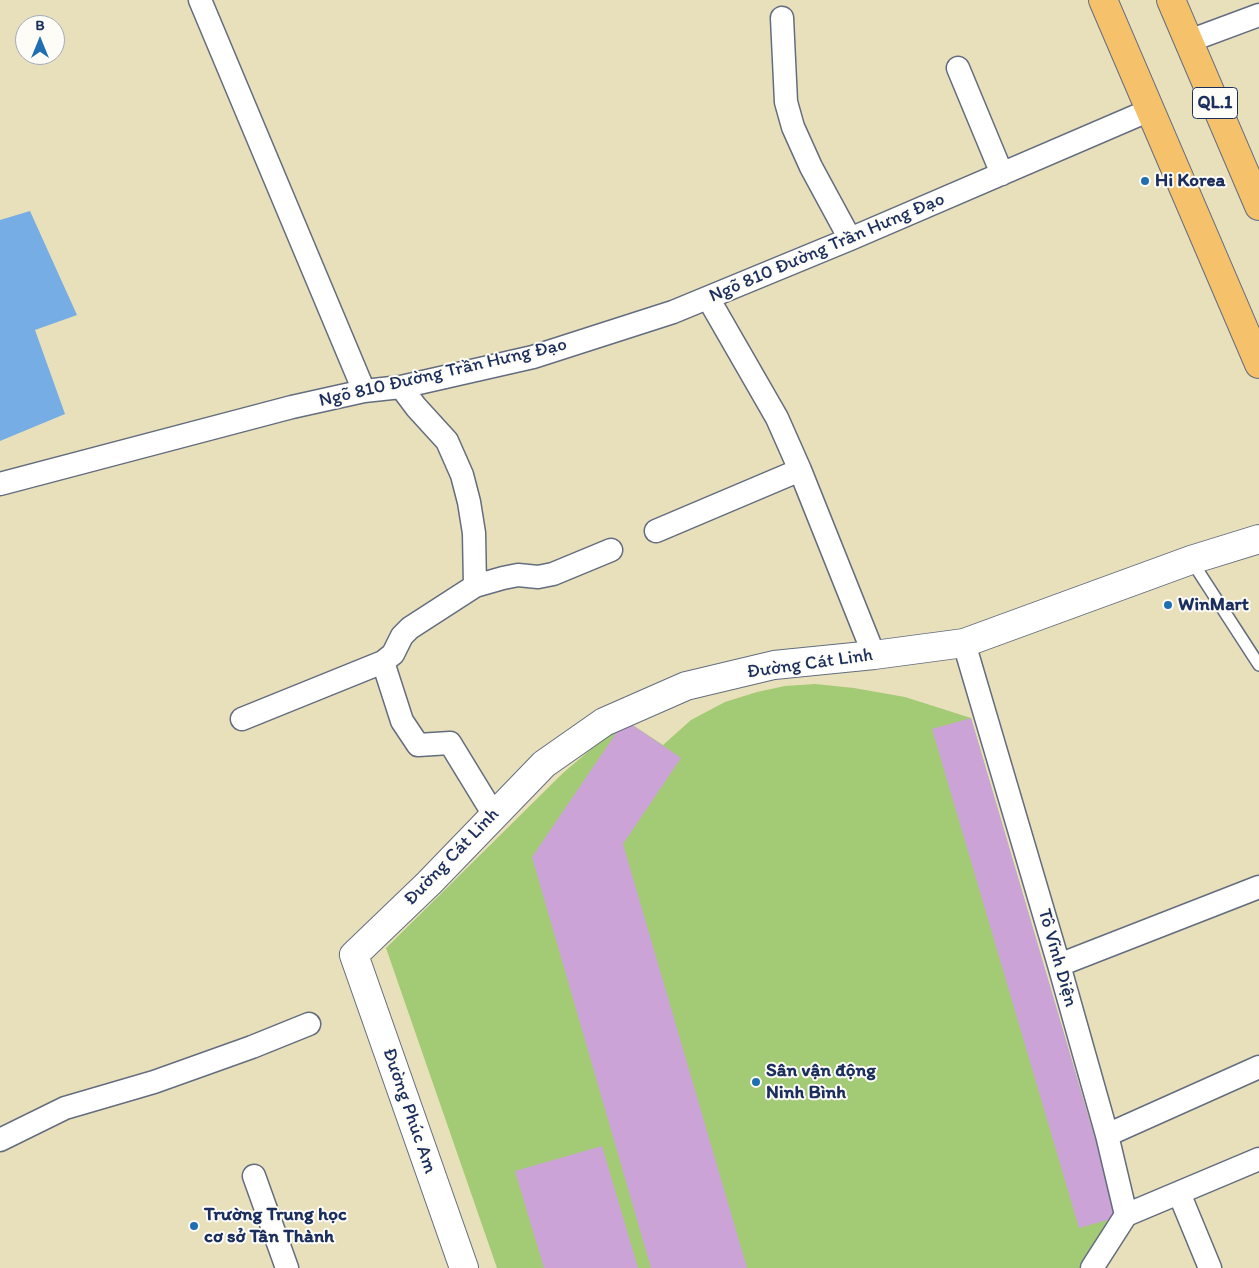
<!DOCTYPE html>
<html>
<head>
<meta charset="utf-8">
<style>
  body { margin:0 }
  #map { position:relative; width:1259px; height:1268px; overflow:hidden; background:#e8e0bb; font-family:Itim,sans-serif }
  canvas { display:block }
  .north { position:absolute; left:15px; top:15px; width:50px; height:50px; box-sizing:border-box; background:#fdfcf7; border:1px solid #a3aaba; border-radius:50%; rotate:0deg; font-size:14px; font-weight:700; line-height:20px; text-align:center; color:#1b2f5e }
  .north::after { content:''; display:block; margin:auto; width:18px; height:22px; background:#1f6fb2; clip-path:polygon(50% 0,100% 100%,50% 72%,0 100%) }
</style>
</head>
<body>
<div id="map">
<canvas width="1259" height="1268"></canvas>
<div class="north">B</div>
</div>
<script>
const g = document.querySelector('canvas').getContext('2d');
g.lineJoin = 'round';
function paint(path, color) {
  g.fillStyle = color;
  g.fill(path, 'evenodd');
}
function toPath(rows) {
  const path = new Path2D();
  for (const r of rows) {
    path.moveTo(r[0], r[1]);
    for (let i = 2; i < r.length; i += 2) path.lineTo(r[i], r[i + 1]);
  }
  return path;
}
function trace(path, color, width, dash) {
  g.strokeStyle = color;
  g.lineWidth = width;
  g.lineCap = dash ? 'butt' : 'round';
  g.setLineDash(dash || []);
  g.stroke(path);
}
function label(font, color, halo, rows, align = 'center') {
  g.font = font + ' Itim,sans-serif';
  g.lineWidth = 4;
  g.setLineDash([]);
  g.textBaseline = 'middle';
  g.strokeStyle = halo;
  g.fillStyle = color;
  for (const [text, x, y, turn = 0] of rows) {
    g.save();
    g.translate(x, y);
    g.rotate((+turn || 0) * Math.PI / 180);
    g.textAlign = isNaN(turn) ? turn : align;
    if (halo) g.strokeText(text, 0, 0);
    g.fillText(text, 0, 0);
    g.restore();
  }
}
const green = toPath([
  [815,684,854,688,905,697,971,718,1118,1217,1108,1220,1089,1254,1079,1268,497,1268,386,948,563,773,625,720,663,745,691,720,725,702,757,692,785,686]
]);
const water = toPath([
  [30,211,77,315,35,330,65,414,0,441,0,220]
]);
const building = toPath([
  [971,718,1118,1217,1079,1228,932,729],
  [625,720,681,758,623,844,747,1268,651,1268,532,857],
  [602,1146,638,1268,544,1268,515,1171]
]);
const service = toPath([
  [1191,560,1259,665]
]);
const minor = toPath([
  [200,0,364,391],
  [782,18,786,102,793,127,811,167,850,239],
  [1189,41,1259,15],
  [958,68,1002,174],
  [708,298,777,418,800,470,874,655],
  [401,387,416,407,447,441,462,475,469,502,474,533,475,586],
  [0,484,292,407,364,391,401,387,533,357,673,312,850,239,1150,110],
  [656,531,800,470],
  [964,643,1059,965,1107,1135,1126,1215,1092,1268],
  [383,662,402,721,418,745,450,743,494,815],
  [242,719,383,662,393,654,402,636,410,628,475,586,503,578,518,575,538,577,553,574,611,550],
  [1059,965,1259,887],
  [1107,1135,1259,1067],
  [0,1140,65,1108,154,1082,252,1047,309,1024],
  [254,1176,287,1268],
  [1179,1193,1210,1268],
  [1126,1215,1259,1159]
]);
const tertiary = toPath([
  [464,1268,354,955,429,883,544,764,604,722,686,686,774,665,874,655,964,643,1191,560,1259,539]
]);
const trunk = toPath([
  [1103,0,1259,364],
  [1171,0,1259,206]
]);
const markers = [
  [1145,181,5,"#1f6fb2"],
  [1168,605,5,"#1f6fb2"],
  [756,1082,5,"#1f6fb2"],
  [194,1226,5,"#1f6fb2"]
];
const shields = [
  [1215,103,45]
];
const shieldNames = [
  ["QL.1",1215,103]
];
const poiNames = [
  ["Hi Korea",1155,181],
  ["WinMart",1178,605],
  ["Sân vận động",766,1071],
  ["Ninh Bình",766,1093],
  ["Trường Trung học",204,1215],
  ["cơ sở Tân Thành",204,1237]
];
const streetNames = [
  ["Ngõ 810 Đường Trần Hưng Đạo",827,248,-23],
  ["Ngõ 810 Đường Trần Hưng Đạo",443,373,-13],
  ["Đường Cát Linh",810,664,-8],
  ["Đường Cát Linh",452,857,-46],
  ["Tô Vĩnh Diện",1057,958,74],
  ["Đường Phúc Am",409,1111,71]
];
paint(green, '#a3ca74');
paint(water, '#75ade4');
paint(building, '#cba3d6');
trace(service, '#636d7f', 14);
trace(minor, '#636d7f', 25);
trace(tertiary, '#636d7f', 30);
trace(trunk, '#636d7f', 30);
trace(service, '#fff', 11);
trace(minor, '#fff', 22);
trace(tertiary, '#fff', 28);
trace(trunk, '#f5c16b', 28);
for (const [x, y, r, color] of markers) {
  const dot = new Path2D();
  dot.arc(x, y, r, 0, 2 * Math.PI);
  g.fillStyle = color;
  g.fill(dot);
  trace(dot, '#fdfcf7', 2);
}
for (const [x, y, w] of shields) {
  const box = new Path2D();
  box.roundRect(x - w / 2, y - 15.5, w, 31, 4);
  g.fillStyle = '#fdfcf7';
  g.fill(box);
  trace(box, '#1b2f5e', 1);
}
label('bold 18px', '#1b2f5e', null, shieldNames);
label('bold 19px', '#1b2f5e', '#fdfcf7', poiNames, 'left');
label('19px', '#1b2f5e', '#fdfcf7', streetNames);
</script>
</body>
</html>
